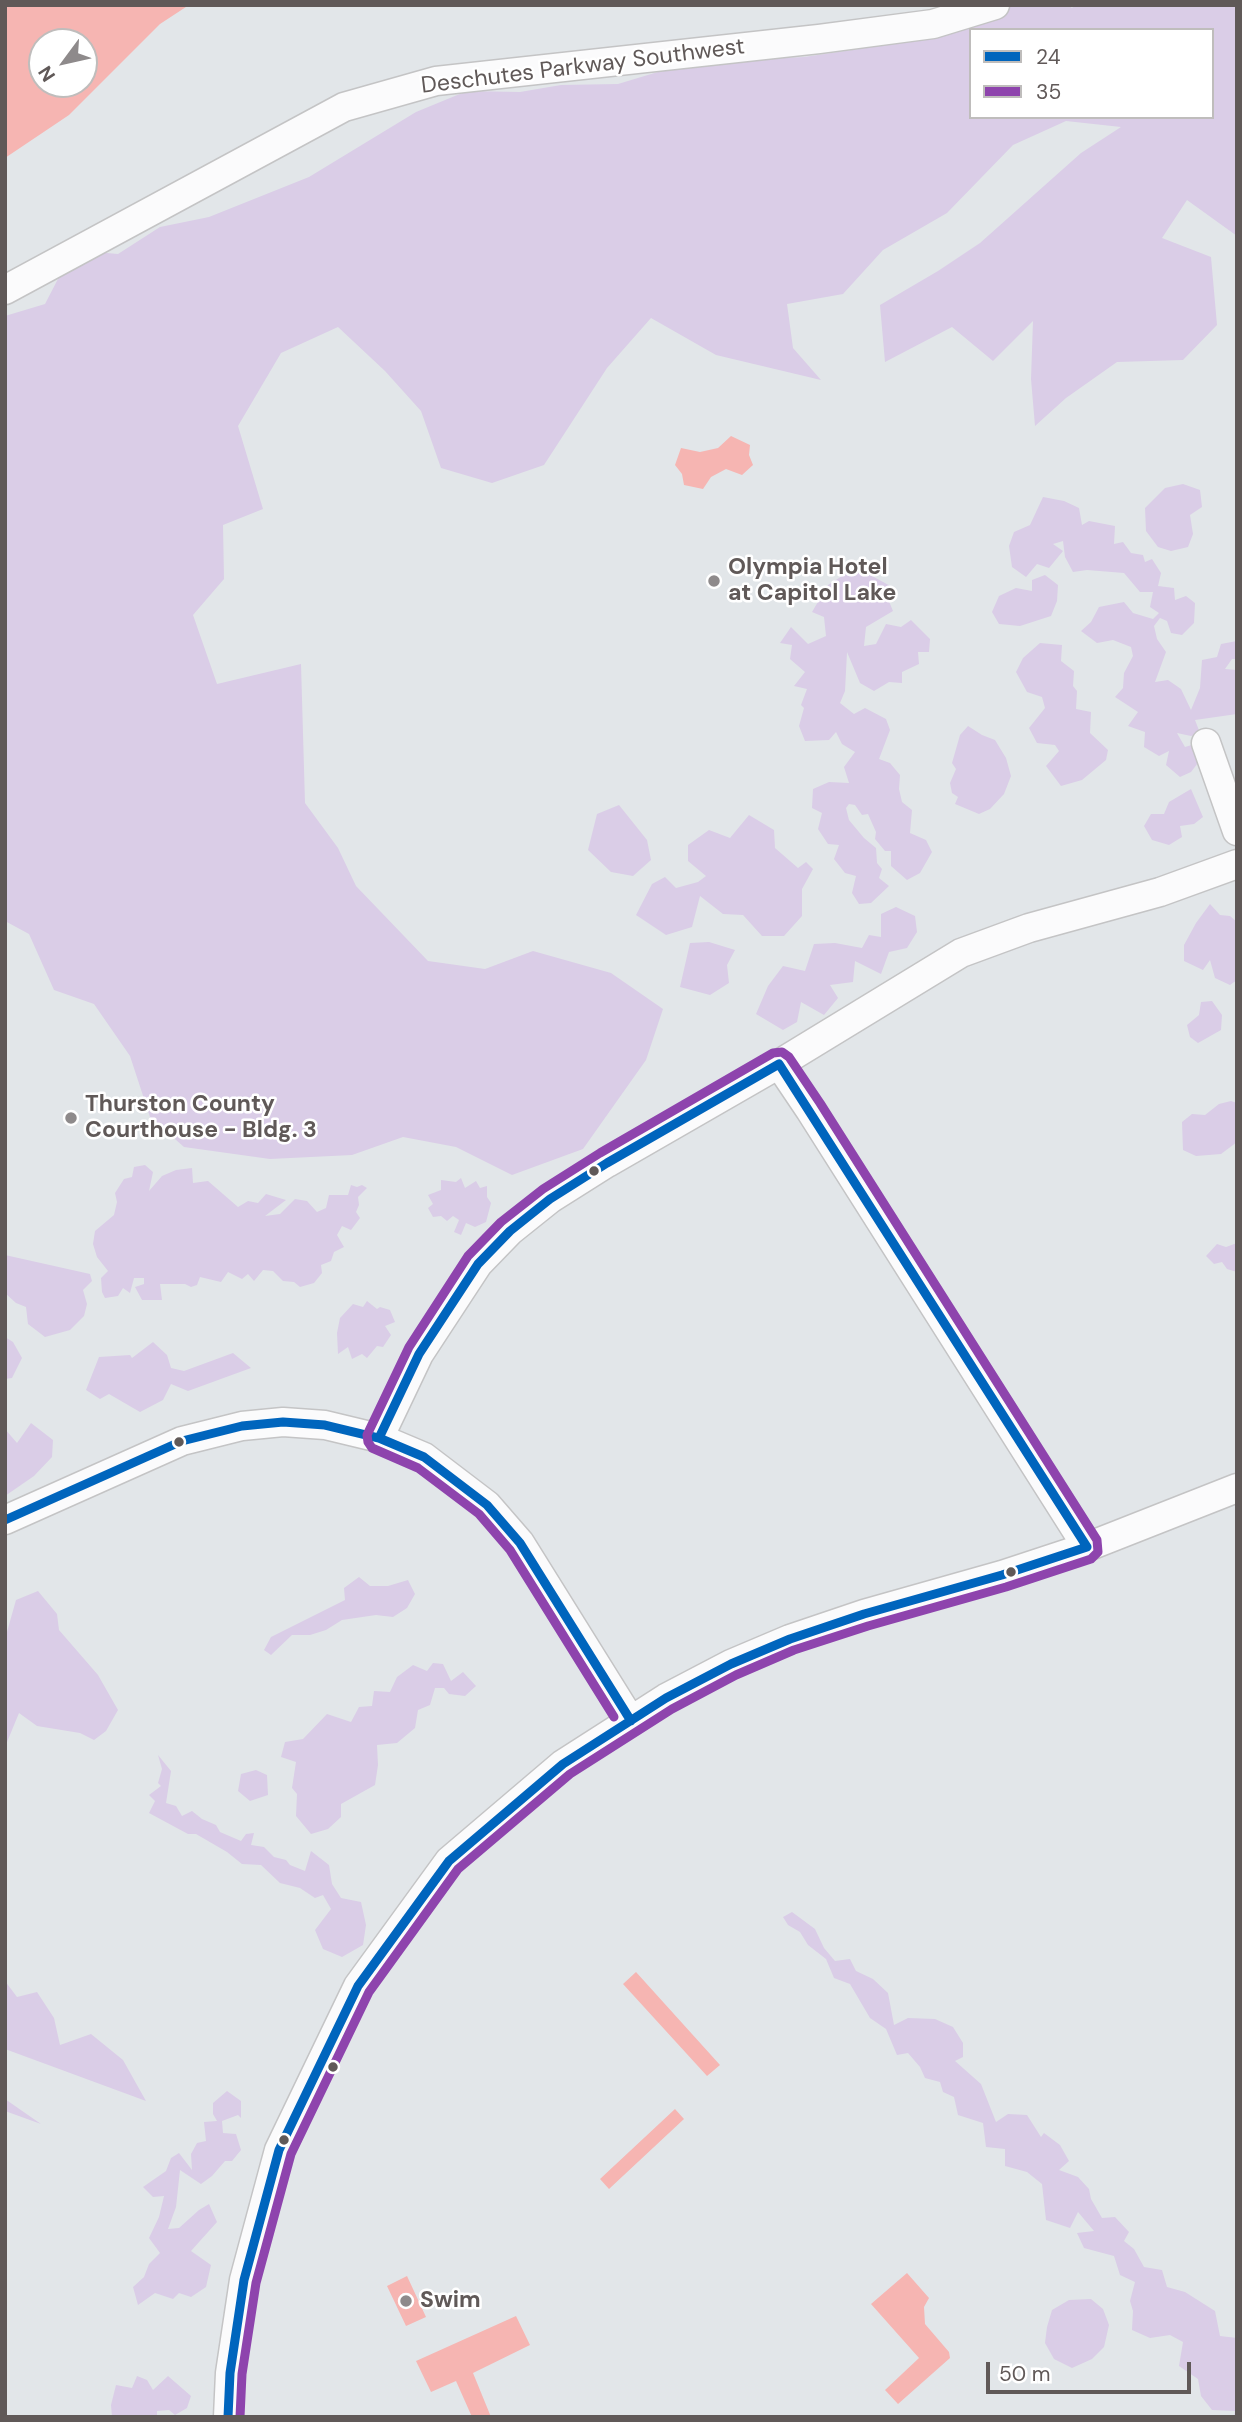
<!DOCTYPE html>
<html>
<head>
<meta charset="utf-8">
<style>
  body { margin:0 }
  #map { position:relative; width:1242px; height:2422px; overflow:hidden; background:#e2e6e9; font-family:"DM Sans",sans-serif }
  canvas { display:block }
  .frame { position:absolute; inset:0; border:7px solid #605958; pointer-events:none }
  .legend { position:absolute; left:969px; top:28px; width:245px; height:91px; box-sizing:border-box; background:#fff; border:2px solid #bfbdbc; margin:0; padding:9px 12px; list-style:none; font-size:21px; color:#605958 }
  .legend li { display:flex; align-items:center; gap:14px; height:35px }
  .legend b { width:35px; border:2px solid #bfbdbc }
  .north { position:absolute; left:28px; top:28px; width:70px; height:70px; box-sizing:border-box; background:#fff; border:2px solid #bfbdbc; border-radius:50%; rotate:237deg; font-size:19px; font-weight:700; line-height:28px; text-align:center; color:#605958 }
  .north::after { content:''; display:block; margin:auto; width:24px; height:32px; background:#8e8a8b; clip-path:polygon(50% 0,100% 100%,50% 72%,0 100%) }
  .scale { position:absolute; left:986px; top:2362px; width:205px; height:32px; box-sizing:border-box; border:4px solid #605958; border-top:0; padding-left:9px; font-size:21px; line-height:24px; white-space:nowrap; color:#605958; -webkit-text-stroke:5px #fff; paint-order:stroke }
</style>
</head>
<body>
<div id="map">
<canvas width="1242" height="2422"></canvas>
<div class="frame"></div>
<ul class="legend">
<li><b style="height:9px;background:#0065bd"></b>24</li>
<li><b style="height:9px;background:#8e44ad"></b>35</li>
</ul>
<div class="north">N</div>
<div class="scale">50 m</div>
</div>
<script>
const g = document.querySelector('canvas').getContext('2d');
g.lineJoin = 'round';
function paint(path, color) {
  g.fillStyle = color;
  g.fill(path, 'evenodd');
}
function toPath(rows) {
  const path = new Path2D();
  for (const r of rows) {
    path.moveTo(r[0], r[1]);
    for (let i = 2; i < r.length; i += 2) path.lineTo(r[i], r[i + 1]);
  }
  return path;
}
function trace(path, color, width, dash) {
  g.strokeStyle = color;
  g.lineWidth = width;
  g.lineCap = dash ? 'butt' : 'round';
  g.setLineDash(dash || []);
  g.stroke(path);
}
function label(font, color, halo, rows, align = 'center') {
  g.font = font + ' "DM Sans",sans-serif';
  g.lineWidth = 5;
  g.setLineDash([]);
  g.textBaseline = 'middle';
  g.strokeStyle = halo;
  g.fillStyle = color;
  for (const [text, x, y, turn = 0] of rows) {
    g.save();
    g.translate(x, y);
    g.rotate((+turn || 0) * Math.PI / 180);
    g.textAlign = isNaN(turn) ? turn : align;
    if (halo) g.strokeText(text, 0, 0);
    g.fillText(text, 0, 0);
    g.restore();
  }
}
const green = toPath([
  [998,5,1068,5,1072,8,1075,5,1237,5,1237,236,1187,200,1162,238,1211,257,1217,325,1183,360,1117,362,1066,398,1035,426,1031,379,1033,321,993,361,952,327,885,362,880,305,938,271,980,243,1081,153,1121,127,1066,121,1013,145,947,213,883,250,843,294,787,304,793,348,821,380,716,355,651,318,607,368,544,465,492,483,441,468,421,411,385,371,338,327,281,353,238,426,263,509,223,525,224,579,193,615,217,684,301,664,305,803,338,848,356,886,428,961,485,969,533,951,611,973,663,1009,646,1060,583,1149,512,1175,456,1147,403,1137,352,1155,270,1159,184,1147,150,1117,130,1056,94,1004,54,990,29,934,5,921,5,316,45,304,73,250,118,254,160,227,209,217,309,177,416,112,467,91,520,92,561,85,618,84,671,68,745,60,804,57,859,49,959,26],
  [971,30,1212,30,1212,117,971,117],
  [1183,484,1200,490,1202,507,1190,515,1193,534,1188,547,1171,551,1158,547,1146,531,1145,508,1165,488],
  [1043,497,1064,501,1079,508,1082,525,1089,521,1115,526,1114,544,1123,542,1131,553,1143,555,1145,562,1152,559,1161,573,1158,586,1174,588,1175,600,1186,596,1195,603,1194,623,1182,635,1171,633,1167,621,1160,618,1154,626,1157,639,1166,652,1155,682,1168,680,1181,689,1191,710,1200,688,1202,660,1217,657,1221,644,1237,641,1237,659,1232,659,1225,669,1237,670,1237,714,1195,720,1200,733,1191,736,1177,733,1185,747,1195,744,1201,759,1191,772,1180,777,1166,765,1169,751,1159,756,1144,747,1145,732,1128,726,1138,712,1115,697,1123,688,1124,673,1133,656,1131,647,1113,640,1097,643,1081,631,1091,622,1099,607,1124,602,1133,613,1153,619,1159,613,1150,607,1153,592,1140,592,1124,573,1087,570,1073,572,1065,557,1063,541,1053,544,1063,551,1049,568,1037,564,1026,577,1012,567,1009,546,1014,532,1030,525],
  [850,571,863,571,894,588,885,592,893,611,866,627,864,646,876,644,886,624,901,627,911,620,930,639,929,652,918,652,919,664,902,672,902,683,889,682,874,691,860,683,847,652,845,691,840,703,854,714,865,708,886,719,890,730,879,759,890,763,900,775,899,789,902,802,912,810,910,833,926,840,932,852,920,873,907,880,891,866,891,851,885,851,875,839,876,832,868,814,862,815,855,805,849,804,846,808,849,820,864,838,876,848,877,863,882,869,879,878,889,886,871,903,859,904,852,893,856,876,845,873,834,859,839,845,828,844,818,829,822,813,812,808,813,789,829,782,849,783,844,767,855,752,842,744,836,732,829,740,805,741,799,726,804,708,801,705,807,689,794,686,805,672,790,659,792,645,780,643,791,627,808,644,826,636,824,617,812,612,828,585],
  [1045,575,1058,585,1057,601,1051,616,1020,626,999,624,992,612,999,596,1016,588,1032,591,1032,580],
  [1040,643,1062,645,1061,661,1074,671,1073,686,1077,691,1076,709,1091,712,1090,733,1108,750,1106,760,1082,780,1061,786,1046,766,1059,751,1055,745,1037,743,1029,728,1045,708,1042,697,1027,692,1016,672,1023,658],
  [968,726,982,735,995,740,1006,758,1011,776,1004,794,990,809,979,814,955,804,958,797,952,793,950,783,956,769,952,763,960,735],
  [1191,789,1203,817,1194,824,1180,826,1182,837,1169,845,1152,840,1144,826,1151,814,1164,814,1169,802],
  [619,805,647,840,651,860,633,876,611,872,588,850,597,814],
  [749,815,774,830,775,848,798,868,806,862,813,869,802,889,802,916,784,936,762,936,743,915,723,914,700,896,692,927,666,935,636,915,652,884,665,877,676,888,698,882,706,876,688,861,688,845,709,830,730,838],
  [1210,904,1220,915,1230,916,1237,922,1237,980,1230,985,1215,978,1210,960,1203,970,1184,961,1184,945,1196,923],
  [896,907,915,916,917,932,907,948,889,952,881,974,855,961,853,982,830,985,838,998,824,1015,801,1002,797,1022,783,1030,756,1014,768,986,783,966,805,971,814,944,835,943,862,948,869,935,881,937,881,914],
  [709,942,735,950,727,965,729,983,710,995,680,987,690,943],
  [1212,1001,1222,1015,1221,1030,1198,1043,1190,1037,1187,1025,1199,1015,1201,1002],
  [1231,1101,1237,1103,1237,1142,1221,1154,1196,1156,1183,1150,1182,1122,1192,1114,1205,1115,1219,1104],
  [145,1165,153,1172,149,1191,162,1176,176,1170,192,1168,193,1183,208,1181,238,1207,248,1201,258,1203,266,1194,286,1200,265,1216,280,1214,295,1199,307,1201,317,1212,326,1208,329,1195,348,1195,351,1185,357,1187,362,1185,367,1188,358,1197,359,1205,356,1212,360,1218,351,1230,342,1226,337,1235,344,1247,334,1252,331,1261,321,1265,322,1273,314,1283,300,1287,294,1282,283,1281,273,1271,263,1270,254,1281,248,1274,242,1279,228,1272,221,1282,200,1277,197,1285,191,1287,185,1284,160,1284,162,1300,142,1300,135,1287,144,1284,144,1278,134,1278,130,1293,123,1288,118,1296,105,1298,102,1292,101,1278,108,1271,97,1257,93,1244,95,1231,114,1215,117,1202,115,1193,124,1179,132,1177,134,1167],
  [461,1178,465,1188,476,1181,480,1188,487,1186,487,1197,491,1203,486,1222,475,1227,466,1223,461,1235,454,1232,459,1220,453,1216,447,1221,441,1216,433,1217,428,1208,433,1204,428,1195,441,1190,441,1180,456,1182],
  [1237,1243,1237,1272,1227,1269,1222,1262,1214,1264,1206,1256,1217,1244,1226,1247],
  [5,1255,90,1274,92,1281,83,1290,87,1304,84,1316,70,1330,45,1337,28,1324,26,1307,16,1303,5,1293],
  [367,1301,377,1309,380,1307,390,1310,395,1322,385,1326,391,1335,383,1347,377,1346,367,1358,362,1354,352,1359,348,1347,338,1354,337,1333,340,1318,353,1304,363,1307],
  [5,1337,13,1342,22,1358,12,1378,5,1379],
  [153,1342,167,1355,171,1368,184,1371,233,1353,251,1368,188,1391,171,1384,163,1400,140,1412,109,1394,100,1399,86,1390,99,1357,130,1355,132,1358],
  [31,1423,53,1440,52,1457,34,1476,5,1496,5,1429,17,1443],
  [359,1577,370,1586,388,1586,408,1580,415,1594,407,1608,393,1617,376,1615,342,1620,326,1630,310,1635,292,1635,271,1655,264,1650,271,1637,345,1600,344,1588],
  [38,1591,57,1614,59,1630,98,1675,118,1710,106,1731,94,1740,80,1733,37,1726,19,1713,5,1747,5,1639,16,1600],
  [433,1663,443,1664,451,1681,463,1672,476,1686,465,1696,449,1694,444,1688,435,1688,430,1705,418,1710,415,1728,397,1743,377,1745,378,1765,375,1785,341,1804,341,1817,328,1829,311,1834,296,1816,297,1794,292,1788,296,1762,281,1757,285,1742,303,1739,327,1714,351,1722,359,1707,372,1706,374,1691,390,1692,397,1677,413,1665,427,1671],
  [158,1755,171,1771,166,1803,176,1806,182,1816,192,1811,202,1819,216,1825,220,1832,241,1841,246,1834,254,1833,251,1845,264,1847,274,1857,286,1860,290,1865,305,1871,311,1851,329,1865,332,1884,341,1898,361,1902,366,1925,363,1945,342,1957,323,1949,315,1930,331,1909,323,1895,315,1898,300,1888,280,1883,261,1865,242,1864,227,1852,196,1834,188,1834,149,1813,155,1801,149,1795,161,1786,158,1783,162,1769],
  [256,1770,267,1775,268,1795,250,1801,238,1791,241,1774],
  [792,1912,815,1929,824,1948,835,1961,850,1959,856,1971,873,1979,888,1993,894,2025,908,2018,935,2019,953,2027,963,2043,963,2057,955,2061,981,2084,996,2122,1008,2114,1027,2115,1041,2137,1044,2133,1060,2145,1069,2161,1059,2170,1078,2177,1089,2189,1091,2199,1102,2218,1115,2217,1129,2232,1124,2241,1134,2249,1144,2267,1162,2270,1167,2287,1185,2292,1215,2311,1220,2336,1237,2338,1237,2417,1234,2417,1235,2411,1212,2410,1201,2396,1198,2379,1179,2366,1183,2342,1170,2335,1150,2338,1132,2330,1133,2311,1130,2301,1135,2282,1120,2275,1114,2256,1084,2248,1077,2233,1094,2231,1078,2212,1070,2228,1046,2220,1042,2184,1027,2172,1005,2166,1005,2149,986,2147,983,2123,958,2115,954,2097,943,2092,940,2082,925,2078,920,2067,908,2053,897,2055,886,2029,870,2018,850,1984,834,1978,826,1959,808,1945,800,1932,788,1925,783,1917],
  [5,1981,17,1997,37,1992,54,2018,60,2045,91,2034,123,2060,146,2101,5,2049],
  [227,2091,241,2101,241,2118,238,2115,222,2121,223,2133,236,2134,241,2150,232,2161,225,2161,212,2176,201,2184,180,2170,176,2207,168,2229,179,2228,199,2210,209,2204,217,2222,191,2251,211,2265,206,2287,191,2297,179,2293,173,2299,155,2293,138,2305,133,2287,144,2277,149,2264,160,2253,149,2238,159,2217,164,2196,153,2197,143,2187,166,2171,171,2158,179,2153,192,2170,191,2154,197,2143,206,2141,204,2122,217,2121,213,2114,213,2103],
  [5,2099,41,2124,5,2111],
  [1091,2299,1103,2309,1109,2325,1104,2347,1092,2359,1072,2368,1054,2359,1045,2343,1047,2327,1052,2310,1069,2300],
  [137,2376,147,2380,153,2390,168,2376,191,2396,187,2408,175,2415,169,2410,157,2411,157,2417,112,2417,111,2405,116,2385,132,2388]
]);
const water = toPath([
  [5,5,189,5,160,24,69,115,5,158],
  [42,42,84,42,84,84,42,84],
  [731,436,750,445,749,455,753,465,742,475,726,469,711,477,703,489,684,485,682,474,675,465,681,448,700,452,718,448],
  [636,1972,720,2065,707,2076,623,1984],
  [675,2109,684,2119,609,2189,600,2179],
  [907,2273,929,2298,924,2307,925,2324,949,2352,950,2358,898,2404,885,2390,919,2358,871,2304],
  [407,2276,426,2317,406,2326,387,2286],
  [516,2316,530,2345,473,2373,491,2417,472,2417,456,2381,431,2392,416,2361]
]);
const minor = toPath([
  [5,290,344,107,436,81,819,39,933,24,995,5],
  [1206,743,1237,831],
  [779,1064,810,1110,1087,1547],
  [379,1438,419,1354,478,1264,510,1231,550,1199,607,1163,779,1064,961,953,1029,928,1160,892,1237,864],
  [5,1520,182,1441,242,1426,283,1422,325,1425,379,1438,424,1457,487,1505,520,1543,631,1721],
  [228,2417,230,2373,244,2280,279,2150,358,1986,449,1861,563,1764,666,1698,731,1664,790,1639,864,1614,1002,1575,1087,1547,1237,1488]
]);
const bus1 = toPath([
  [5,1520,182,1441,242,1426,283,1422,325,1425,379,1438,424,1457,487,1505,520,1543,631,1721],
  [228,2417,230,2373,244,2280,279,2150,358,1986,449,1861,563,1764,666,1698,731,1664,790,1639,864,1614,1002,1575,1087,1547,779,1064,607,1163,550,1199,510,1231,478,1264,419,1354,379,1438]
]);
const bus2 = toPath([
  [240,2417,242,2374,256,2283,291,2154,369,1992,458,1869,570,1774,672,1709,736,1675,794,1650,868,1626,1006,1587,1091,1559,1098,1552,1097,1540,820,1103,789,1057,782,1052,773,1053,600,1153,543,1189,501,1222,468,1256,409,1347,367,1435,368,1442,372,1448,418,1468,479,1514,510,1550,614,1717]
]);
const markers = [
  [714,581,7,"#8e8a8b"],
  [71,1118,7,"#8e8a8b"],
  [594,1171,6,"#605958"],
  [179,1442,6,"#605958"],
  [1011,1572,6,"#605958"],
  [333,2067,6,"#605958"],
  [284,2140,6,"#605958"],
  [406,2301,7,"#8e8a8b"]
];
const streetNames = [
  ["Deschutes Parkway Southwest",583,67,-7]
];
const poiNames = [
  ["Olympia Hotel",728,568],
  ["at Capitol Lake",728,594],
  ["Thurston County",85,1105],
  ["Courthouse - Bldg. 3",85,1131],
  ["Swim",420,2301]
];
paint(green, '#dacde7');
paint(water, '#f6b5b2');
trace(minor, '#c4c4c5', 31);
trace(minor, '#fbfbfc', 28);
trace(bus1, '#0065bd', 9);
trace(bus2, '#8e44ad', 9);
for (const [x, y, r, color] of markers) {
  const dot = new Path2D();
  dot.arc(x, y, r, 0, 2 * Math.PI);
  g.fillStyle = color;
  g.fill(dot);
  trace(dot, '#fff', 2.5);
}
label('23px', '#605958', '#fff', streetNames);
label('bold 23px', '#605958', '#fff', poiNames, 'left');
</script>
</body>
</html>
